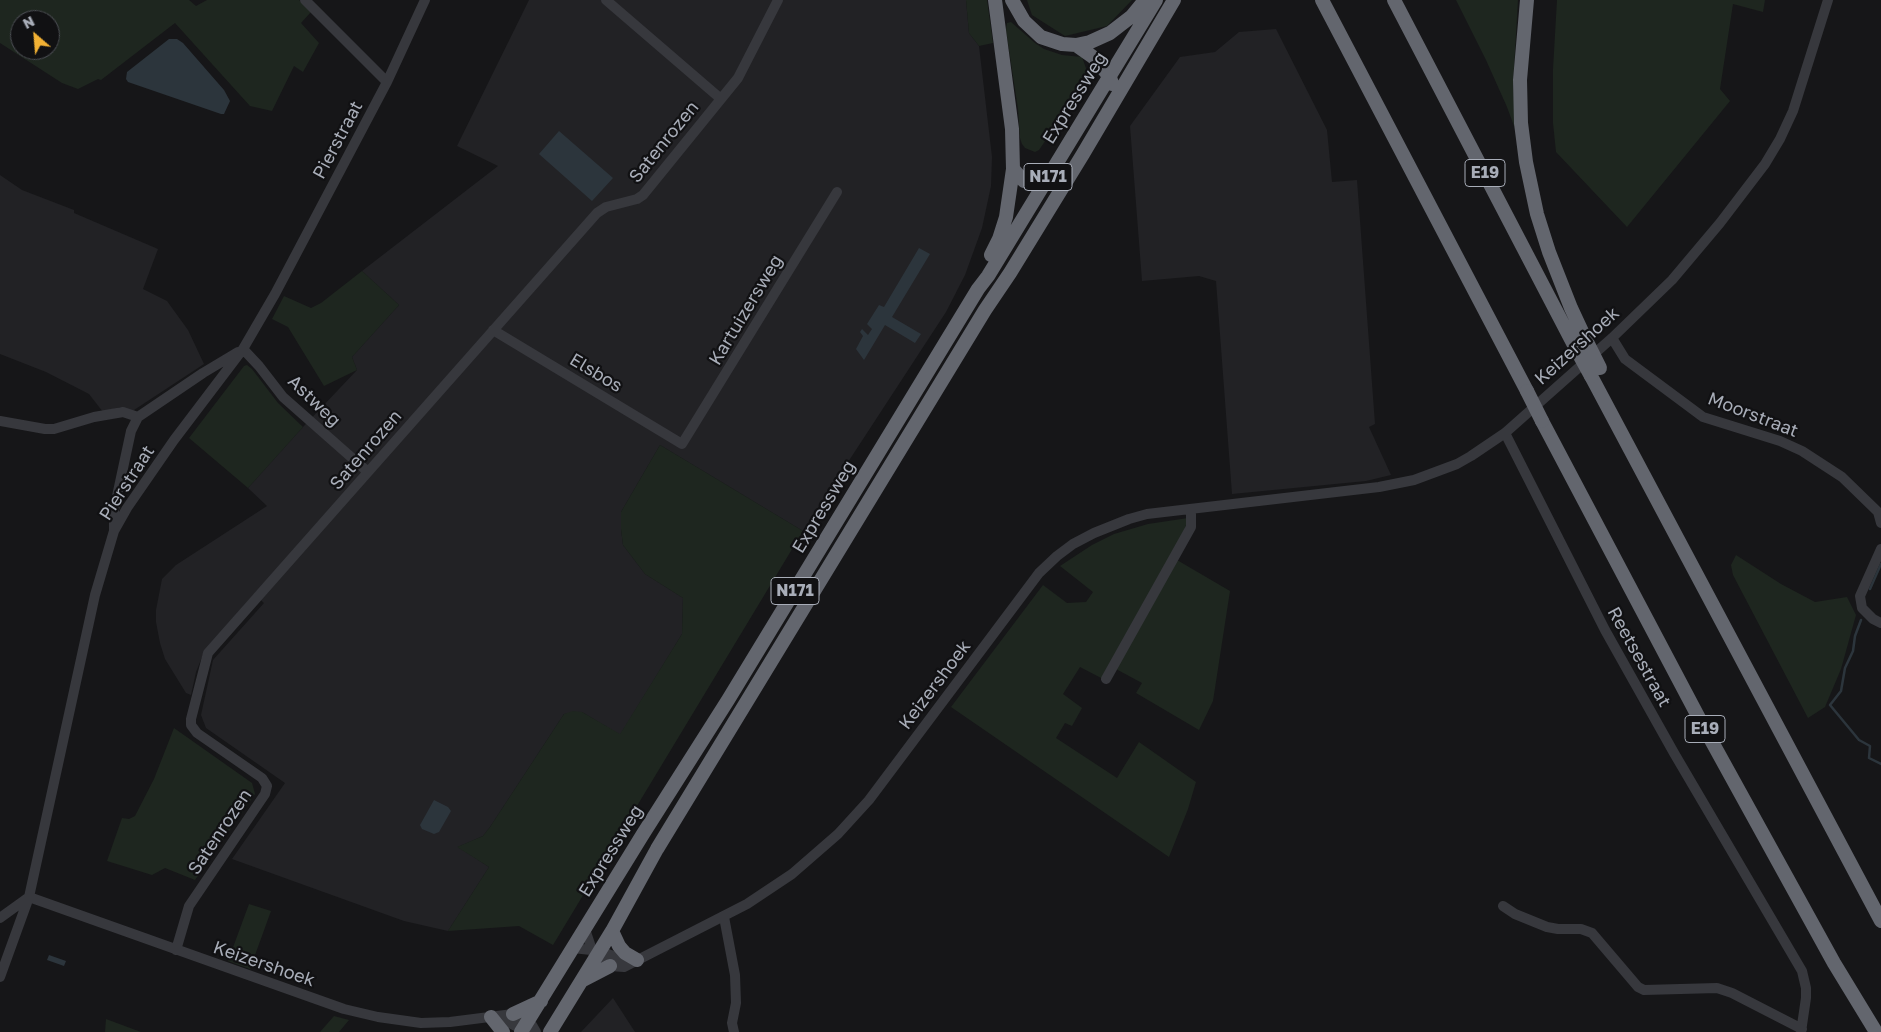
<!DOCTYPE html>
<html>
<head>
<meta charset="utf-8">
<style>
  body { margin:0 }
  #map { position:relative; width:1881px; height:1032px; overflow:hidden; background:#161618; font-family:"Golos Text",sans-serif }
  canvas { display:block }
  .north { position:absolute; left:10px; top:10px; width:50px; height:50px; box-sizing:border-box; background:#111113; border:1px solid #4d4f55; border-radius:50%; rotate:333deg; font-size:14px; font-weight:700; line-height:20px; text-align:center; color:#a8adb8 }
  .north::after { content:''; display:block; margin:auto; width:18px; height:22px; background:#f2b134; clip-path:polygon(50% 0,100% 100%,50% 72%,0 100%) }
</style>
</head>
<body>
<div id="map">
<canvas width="1881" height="1032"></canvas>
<div class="north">N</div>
</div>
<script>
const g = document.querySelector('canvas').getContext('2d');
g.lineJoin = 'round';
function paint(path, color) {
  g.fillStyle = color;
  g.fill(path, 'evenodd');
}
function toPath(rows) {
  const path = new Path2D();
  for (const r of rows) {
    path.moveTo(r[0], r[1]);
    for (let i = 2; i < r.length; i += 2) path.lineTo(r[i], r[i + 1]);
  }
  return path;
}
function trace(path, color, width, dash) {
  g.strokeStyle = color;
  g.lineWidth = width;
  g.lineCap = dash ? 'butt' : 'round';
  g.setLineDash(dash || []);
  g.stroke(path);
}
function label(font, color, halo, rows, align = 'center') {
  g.font = font + ' "Golos Text",sans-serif';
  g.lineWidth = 4.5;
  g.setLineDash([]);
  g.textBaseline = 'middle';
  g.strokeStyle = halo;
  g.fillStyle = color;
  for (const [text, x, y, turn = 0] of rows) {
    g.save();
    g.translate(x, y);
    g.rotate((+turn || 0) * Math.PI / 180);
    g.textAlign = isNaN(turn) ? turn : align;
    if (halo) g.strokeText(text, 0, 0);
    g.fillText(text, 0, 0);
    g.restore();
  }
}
const built = toPath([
  [529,0,966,0,969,33,979,46,992,157,991,186,982,228,965,275,946,312,803,531,660,445,621,512,621,529,623,545,645,574,683,598,682,634,620,735,582,712,564,714,490,827,483,836,458,847,489,867,448,931,404,921,232,859,285,783,206,728,201,715,213,660,264,603,254,594,204,652,196,672,191,695,186,693,165,659,160,643,156,622,156,610,162,579,176,565,267,506,248,488,303,427,357,370,352,357,399,305,362,271,498,166,457,146],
  [1276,29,1327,130,1332,182,1357,180,1375,424,1369,427,1391,475,1366,481,1232,494,1216,281,1199,276,1142,281,1130,126,1180,57,1215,52,1239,32],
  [0,175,22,190,74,210,74,213,158,249,143,289,167,301,188,330,204,364,131,412,120,407,103,412,89,394,46,372,0,354],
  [613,998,635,1032,581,1032]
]);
const green = toPath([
  [0,0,189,0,196,6,207,0,299,0,311,12,301,23,319,43,303,72,294,66,272,111,250,106,175,23,101,80,98,79,78,89,62,83,0,43],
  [20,20,50,20,50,50,20,50],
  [966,0,987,0,993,43,979,46,969,33],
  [1027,0,1132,0,1107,26,1065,36,1032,15],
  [1456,0,1518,0,1513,85,1516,126,1514,126,1507,107,1486,60],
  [1557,0,1765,0,1763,12,1733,4,1720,89,1730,101,1627,227,1556,152,1553,123,1553,69],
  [1011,22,1035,43,1044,49,1062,55,1082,57,1087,71,1086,76,1054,128,1039,150,1035,152,1025,148,1022,144,1020,138,1018,109,1006,30,1007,23],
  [362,271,399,305,352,357,357,370,324,386,288,327,272,319,284,296,311,308,321,303],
  [247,365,252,369,278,403,303,427,248,488,189,438,244,366],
  [660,445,803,531,553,945,519,926,448,931,489,867,457,847,483,836,490,827,564,714,573,711,582,712,620,734,682,634,683,598,645,574,623,545,621,529,621,512],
  [1188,518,1182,541,1103,679,1080,667,1063,694,1082,708,1072,726,1065,723,1056,738,1117,778,1139,742,1196,782,1188,809,1169,857,951,707,1043,585,1067,603,1086,602,1093,592,1060,566,1092,545,1114,534,1148,524],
  [1736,555,1781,584,1815,602,1847,597,1856,615,1841,669,1825,707,1808,718,1733,575,1731,565],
  [1177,560,1230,591,1213,701,1199,730,1136,693,1142,683,1116,669],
  [174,728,252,783,255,794,195,880,165,868,152,875,107,861,122,818,129,819,135,816,154,779],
  [249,904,271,911,250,969,228,961],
  [334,1016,349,1020,339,1032,320,1032],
  [106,1019,141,1032,105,1032]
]);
const water = toPath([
  [169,39,177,39,183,43,224,90,230,101,224,114,221,114,128,82,126,79,127,72],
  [559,131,613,178,592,201,539,154],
  [919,248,930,254,892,317,921,334,915,343,885,325,864,360,856,349,863,336,860,332,862,329,868,335,872,329,867,324,879,305,884,307],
  [434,800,448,807,451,811,439,832,434,834,422,829,420,825],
  [49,955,66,961,64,966,47,960]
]);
const stream = toPath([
  [1870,589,1881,564],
  [1861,620,1855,636,1853,651,1845,668,1841,691,1830,705,1859,740,1870,746,1869,758,1881,764]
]);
const minor = toPath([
  [305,0,387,82],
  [606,0,721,99],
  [493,330,682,444,837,192],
  [1612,338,1625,359,1703,417,1780,441,1802,451,1842,477,1878,512,1881,523],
  [243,349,259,366,283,397,368,472],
  [0,421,45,429,54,429,94,417,123,412,138,417],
  [1505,433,1605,630,1674,753,1802,971,1806,988,1806,998,1801,1032],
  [114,530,114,510,131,431,138,417,203,373,238,352],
  [1881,549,1860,596,1862,608,1873,619,1881,623],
  [1106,679,1191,527,1191,509],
  [29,897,344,1009,378,1017,421,1023,450,1022,513,1014,532,1025,536,1032],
  [1503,906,1515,914,1547,927,1558,929,1581,929,1592,933,1638,987,1644,990,1717,988,1732,993,1802,1029],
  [724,917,735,975,736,1003,732,1023,734,1032],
  [0,918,29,897],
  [585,929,595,959,610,966,624,967,747,904,792,874,838,834,869,800,1039,573,1057,556,1073,544,1094,533,1129,519,1147,514,1379,487,1414,480,1457,464,1471,456,1505,433,1612,338,1672,280,1720,223,1765,164,1780,139,1793,111,1828,0],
  [573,948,600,951,621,959,633,960],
  [176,950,189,906,265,794,267,786,262,778,197,733,191,725,191,719,208,653,597,213,606,207,637,199,643,195,738,78,778,0],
  [0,977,29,897,95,595,114,531,127,508,174,440,243,349,275,294,387,82,425,0],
  [497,1017,528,1032]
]);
const highway = toPath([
  [1012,0,1024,21,1041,37,1062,44,1076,45,1090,42,1110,33,1132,16,1145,0],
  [1322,0,1527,391],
  [1394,0,1575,347],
  [1527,0,1520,80,1521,123,1526,162,1537,214,1549,252,1571,308,1585,338],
  [1076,45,1093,57,1110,77,1112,84],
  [1013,169,1024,181,1035,184,1051,183],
  [991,255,999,239,1006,217,1013,169,1012,129,995,0],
  [1591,376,1881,921],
  [1542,421,1700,720,1834,963,1876,1032],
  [612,931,619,946,625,953,637,960],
  [583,980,610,966],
  [513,1014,541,1001],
  [491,1017,503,1032],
  [521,1032,643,834,728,700,978,289,988,276,1156,0],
  [550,1032,612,931,657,849,985,310,1010,273,1083,154,1174,0]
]);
const highwayBridge = toPath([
  [1585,338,1600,368],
  [1575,347,1591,376],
  [1527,391,1542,421]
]);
const shields = [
  [1485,173,40],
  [1048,177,48],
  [795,591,48],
  [1705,729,40]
];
const shieldNames = [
  ["E19",1485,173],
  ["N171",1048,177],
  ["N171",795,591],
  ["E19",1705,729]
];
const streetNames = [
  ["Expressweg",1075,98,-58],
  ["Pierstraat",338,140,-62],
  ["Satenrozen",664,142,-51],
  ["Kartuizersweg",746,310,-59],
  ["Keizershoek",1577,346,-42],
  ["Elsbos",596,373,31],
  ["Astweg",314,401,44],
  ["Moorstraat",1753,415,21],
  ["Satenrozen",366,450,-49],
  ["Pierstraat",127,483,-57],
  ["Expressweg",824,507,-59],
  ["Reetsestraat",1639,657,61],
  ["Keizershoek",935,685,-53],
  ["Satenrozen",220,832,-56],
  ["Expressweg",611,851,-58],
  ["Keizershoek",264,964,19]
];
paint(built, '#222225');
paint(green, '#1e261f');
paint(water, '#2c353c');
trace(stream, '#2c353c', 2.5);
trace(minor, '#37383d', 10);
trace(highway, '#63666e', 14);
trace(highwayBridge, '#63666e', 14);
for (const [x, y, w] of shields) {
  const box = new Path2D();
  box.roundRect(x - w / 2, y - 13.5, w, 27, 4);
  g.fillStyle = '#111113';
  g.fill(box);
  trace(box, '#a8adb8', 1);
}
label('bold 16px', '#a8adb8', null, shieldNames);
label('18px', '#a8adb8', '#111113', streetNames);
</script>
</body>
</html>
